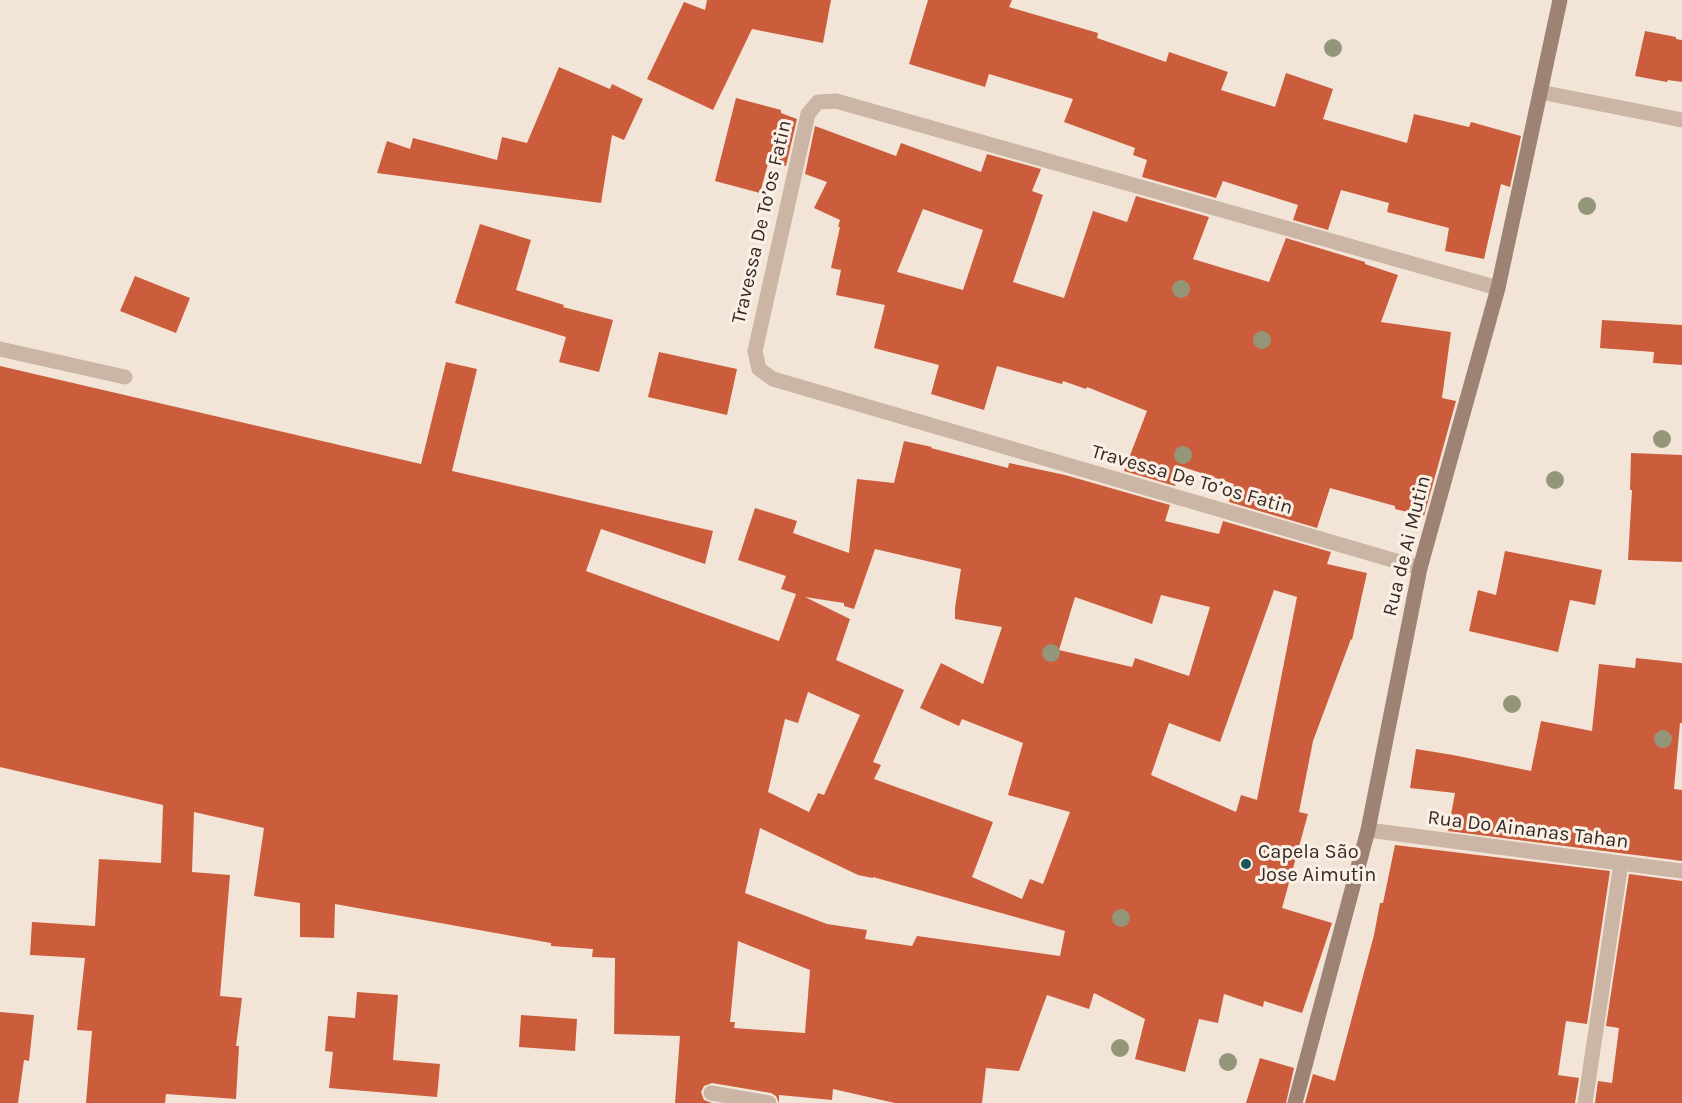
<!DOCTYPE html>
<html>
<head>
<meta charset="utf-8">
<style>
  body { margin:0 }
  canvas { display:block; background:#f2e5d8 }
</style>
</head>
<body>
<canvas width="1682" height="1103"></canvas>
<script>
const g = document.querySelector('canvas').getContext('2d');
g.lineJoin = 'round';
function paint(path, color) {
  g.fillStyle = color;
  g.fill(path, 'evenodd');
}
function toPath(rows) {
  const path = new Path2D();
  for (const r of rows) {
    path.moveTo(r[0], r[1]);
    for (let i = 2; i < r.length; i += 2) path.lineTo(r[i], r[i + 1]);
  }
  return path;
}
function trace(path, color, width, dash) {
  g.strokeStyle = color;
  g.lineWidth = width;
  g.lineCap = dash ? 'butt' : 'round';
  g.setLineDash(dash || []);
  g.stroke(path);
}
function label(font, color, halo, rows, align = 'center') {
  g.font = font + ' Karla,sans-serif';
  g.lineWidth = 6;
  g.setLineDash([]);
  g.textBaseline = 'middle';
  g.strokeStyle = halo;
  g.fillStyle = color;
  for (const [text, x, y, turn = 0] of rows) {
    g.save();
    g.translate(x, y);
    g.rotate((+turn || 0) * Math.PI / 180);
    g.textAlign = isNaN(turn) ? turn : align;
    if (halo) g.strokeText(text, 0, 0);
    g.fillText(text, 0, 0);
    g.restore();
  }
}
const building = toPath([
  [707,0,831,0,823,43,752,29,713,110,647,79,684,2,705,10],
  [928,0,1012,0,1009,7,1098,33,1097,38,1166,62,1169,52,1228,72,1221,90,1275,107,1286,73,1333,89,1323,119,1407,143,1414,114,1469,127,1471,122,1521,136,1510,187,1501,184,1484,259,1445,251,1449,228,1387,212,1389,203,1341,190,1328,230,1293,220,1298,205,1223,181,1216,198,1142,177,1147,160,1133,155,1135,148,1064,122,1073,99,989,74,985,87,909,64],
  [1645,31,1676,37,1676,39,1682,40,1682,82,1668,80,1667,82,1635,76],
  [559,67,610,89,612,84,643,99,624,140,612,135,601,203,377,173,387,141,410,149,413,138,497,160,502,137,527,143],
  [736,98,781,110,781,113,797,119,786,166,769,160,760,193,715,181],
  [815,126,896,156,901,143,981,172,987,154,1041,169,1032,191,1043,195,1013,282,1064,298,1093,211,1127,222,1136,196,1209,217,1193,259,1269,282,1286,238,1365,262,1365,264,1398,275,1381,322,1451,332,1442,398,1456,401,1424,516,1395,509,1395,506,1330,488,1317,528,1229,502,1234,484,1180,466,1175,486,1124,471,1147,411,1087,387,1086,389,1063,381,1062,384,997,366,984,410,931,394,939,365,874,348,885,305,836,295,841,270,831,268,840,227,838,227,840,220,814,208,827,182,805,174],
  [923,209,983,230,963,290,897,272],
  [480,224,531,240,516,290,564,305,563,307,613,320,599,372,559,362,566,337,455,303],
  [135,276,190,298,176,333,120,311],
  [1602,320,1682,325,1682,365,1653,363,1654,352,1600,348],
  [659,352,737,369,727,415,648,397],
  [446,362,477,369,452,471,713,531,705,564,601,529,586,571,779,641,796,594,781,589,786,576,738,560,755,508,797,521,793,533,849,553,857,479,894,483,904,441,932,447,931,448,1008,468,1009,463,1065,475,1170,505,1165,521,1219,534,1223,521,1331,552,1327,564,1367,573,1352,640,1351,639,1313,741,1299,812,1308,814,1282,908,1332,923,1302,1013,1264,1001,1263,1007,1224,994,1218,1023,1199,1019,1185,1072,1135,1059,1145,1019,1094,993,1089,1009,1047,995,1019,1071,986,1068,982,1103,895,1103,833,1089,832,1100,779,1095,779,1103,776,1096,771,1093,712,1083,704,1086,701,1092,704,1100,712,1103,675,1103,680,1036,614,1034,615,958,592,957,593,949,551,946,551,943,335,904,334,938,300,937,300,903,254,896,264,828,194,812,192,872,230,875,220,996,242,998,236,1046,239,1046,236,1099,166,1094,165,1103,86,1103,92,1031,77,1030,85,958,30,955,32,922,95,926,99,859,161,863,163,805,0,767,0,366,421,464],
  [875,549,961,569,955,608,955,619,1002,627,983,684,941,663,920,708,959,726,962,719,1023,743,1008,795,1070,812,1043,884,1030,879,1022,899,972,877,993,822,874,779,881,765,873,762,904,690,836,660,850,619,805,597,844,603,844,606,854,609],
  [1274,590,1297,597,1257,800,1241,795,1236,812,1151,775,1169,723,1220,742],
  [1161,595,1210,607,1189,676,1135,658,1132,667,1059,650,1075,597,1152,624],
  [808,692,860,715,824,795,818,793,809,812,768,792,785,719,798,723],
  [760,828,858,875,873,878,873,877,1065,931,1060,956,917,936,912,946,865,939,867,930,827,924,745,893],
  [738,941,810,970,805,1033,734,1028,735,1022,730,1022],
  [1631,453,1682,455,1682,562,1628,560,1632,490,1630,490],
  [1505,551,1602,570,1595,605,1570,600,1558,652,1469,631,1478,590,1496,595],
  [1636,658,1682,663,1682,723,1680,723,1674,789,1682,790,1682,861,1448,831,1455,793,1410,788,1416,749,1453,755,1531,771,1541,721,1592,731,1599,664,1635,668],
  [1395,845,1610,871,1587,1024,1566,1021,1558,1075,1579,1078,1575,1103,1305,1103,1313,1074,1335,1081,1374,935,1380,903,1383,903],
  [1629,874,1682,881,1682,1103,1595,1103,1598,1081,1612,1083,1619,1028,1606,1026],
  [357,992,398,995,393,1060,440,1064,437,1097,329,1088,333,1052,325,1051,328,1016,355,1018],
  [0,1012,34,1015,29,1061,24,1060,18,1103,0,1103],
  [521,1015,577,1019,575,1051,519,1047],
  [1260,1058,1294,1068,1286,1103,1246,1103]
]);
const lane = toPath([
  [0,349,125,377]
]);
const street = toPath([
  [1540,92,1682,120],
  [1420,568,773,379,759,369,755,351,808,114,818,102,836,101,1498,288],
  [1368,830,1682,871],
  [711,1093,769,1103],
  [1585,1103,1621,863]
]);
const secondary = toPath([
  [1295,1103,1368,830,1420,568,1498,288,1560,0]
]);
const trees = [
  [1333,48],
  [1587,206],
  [1181,289],
  [1262,340],
  [1662,439],
  [1183,455],
  [1555,480],
  [1051,653],
  [1512,704],
  [1663,739],
  [1121,918],
  [1120,1048],
  [1228,1062]
];
const markers = [
  [1246,864,6,"#1a5558"]
];
const streetNames = [
  ["Travessa De To’os Fatin",762,222,-77],
  ["Travessa De To’os Fatin",1192,480,16],
  ["Rua de Ai Mutin",1407,546,-76],
  ["Rua Do Ainanas Tahan",1528,830,7]
];
const poiNames = [
  ["Capela São",1258,852],
  ["Jose Aimutin",1258,875]
];
paint(building, '#cb5d3d');
trace(lane, '#cbb5a4', 15);
trace(street, '#cbb5a4', 15);
trace(secondary, '#9e8375', 15);
g.fillStyle = '#939678';
for (const [x, y] of trees) {
  g.beginPath();
  g.arc(x, y, 9, 0, 2 * Math.PI);
  g.fill();
}
for (const [x, y, r, color] of markers) {
  const dot = new Path2D();
  dot.arc(x, y, r, 0, 2 * Math.PI);
  g.fillStyle = color;
  g.fill(dot);
  trace(dot, '#faf0e5', 2);
}
label('20px', '#352a26', '#faf0e5', streetNames);
label('20px', '#352a26', '#faf0e5', poiNames, 'left');
</script>
</body>
</html>
